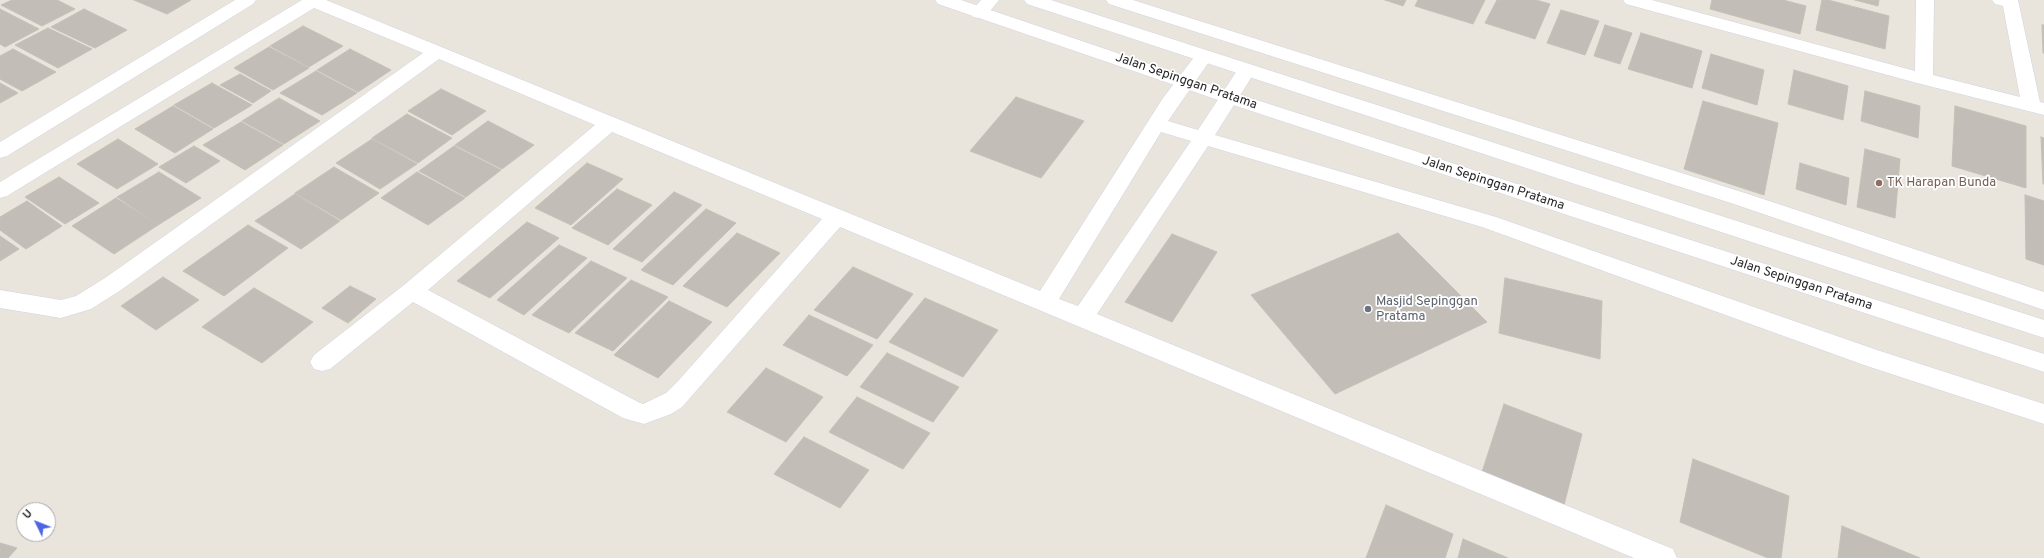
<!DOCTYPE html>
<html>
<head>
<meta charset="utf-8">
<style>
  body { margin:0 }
  #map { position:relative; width:2044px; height:558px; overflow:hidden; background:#e9e4dc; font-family:Overpass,sans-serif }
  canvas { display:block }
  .north { position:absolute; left:16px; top:502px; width:40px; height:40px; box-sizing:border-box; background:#fff; border:1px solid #a9a9a9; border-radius:50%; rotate:313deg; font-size:11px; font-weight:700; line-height:16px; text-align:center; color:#282828 }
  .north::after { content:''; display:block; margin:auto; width:14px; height:18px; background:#4d64e4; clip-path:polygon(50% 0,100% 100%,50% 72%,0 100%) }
</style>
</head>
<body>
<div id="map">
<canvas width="2044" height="558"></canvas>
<div class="north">U</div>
</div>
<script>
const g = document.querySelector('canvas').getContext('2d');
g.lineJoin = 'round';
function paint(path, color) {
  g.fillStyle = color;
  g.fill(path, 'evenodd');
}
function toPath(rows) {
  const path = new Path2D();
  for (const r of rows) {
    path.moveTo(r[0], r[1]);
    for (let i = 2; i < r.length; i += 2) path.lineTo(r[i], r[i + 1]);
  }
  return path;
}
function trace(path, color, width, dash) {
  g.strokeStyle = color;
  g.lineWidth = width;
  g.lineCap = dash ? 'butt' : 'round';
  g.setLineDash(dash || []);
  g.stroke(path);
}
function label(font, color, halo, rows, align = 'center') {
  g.font = font + ' Overpass,sans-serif';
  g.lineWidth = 3.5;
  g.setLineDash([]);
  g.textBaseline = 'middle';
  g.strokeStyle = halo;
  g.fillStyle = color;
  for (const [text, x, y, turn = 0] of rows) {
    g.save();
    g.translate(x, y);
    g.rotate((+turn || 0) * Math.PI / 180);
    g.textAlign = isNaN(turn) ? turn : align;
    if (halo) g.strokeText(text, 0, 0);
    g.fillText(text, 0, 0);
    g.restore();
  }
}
const building = toPath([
  [12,0,57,0,75,9,42,26,1,5,12,0],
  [134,0,191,0,167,14,134,0],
  [1385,0,1406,0,1403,6,1385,0],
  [1418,0,1485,0,1473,24,1415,6,1418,0],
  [1497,0,1536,0,1550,4,1535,39,1485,23,1497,0],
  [1712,0,1783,0,1806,6,1800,34,1710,9,1712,0],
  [1822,0,1828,0,1889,16,1885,49,1816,30,1822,0],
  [1855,0,1879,0,1878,6,1855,0],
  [0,9,39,29,5,47,0,44,0,9],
  [84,9,127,30,95,48,51,27,84,9],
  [1561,10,1599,21,1585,55,1547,43,1561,10],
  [1605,25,1632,33,1620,64,1594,56,1605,25],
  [2042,25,2044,25,2044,53,2043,53,2042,25],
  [303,26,343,46,309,67,270,46,303,26],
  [48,28,92,49,58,68,15,45,48,28],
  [1641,33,1702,51,1692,88,1628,69,1641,33],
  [269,47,309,68,273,90,234,68,269,47],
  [13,49,56,72,22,91,0,79,0,56,13,49],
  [350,49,391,70,358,92,317,70,350,49],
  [1711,54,1764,70,1757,105,1702,88,1711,54],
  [1794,70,1848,86,1843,120,1788,104,1794,70],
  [316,71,357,93,322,115,280,93,316,71],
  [240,74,271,91,253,103,220,85,240,74],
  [0,83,18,93,0,103,0,83],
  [212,83,252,105,214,128,174,105,212,83],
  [441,89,486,111,452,135,408,111,441,89],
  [1865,91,1920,106,1918,138,1861,121,1865,91],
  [1016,97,1084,121,1041,178,970,151,1016,97],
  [279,98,320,121,284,144,242,121,279,98],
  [1703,101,1778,123,1764,195,1684,169,1703,101],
  [173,106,213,129,175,153,135,129,173,106],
  [1955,106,2026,126,2026,188,1952,166,1955,106],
  [407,114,452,138,418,163,372,138,407,114],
  [488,121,534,145,502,169,455,145,488,121],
  [241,122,283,145,245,170,203,145,241,122],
  [2041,137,2044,138,2044,184,2043,184,2041,137],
  [118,139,158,164,117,189,77,164,118,139],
  [372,139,417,164,380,189,336,163,372,139],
  [194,146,220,161,186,183,159,167,194,146],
  [454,146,501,170,466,197,419,171,454,146],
  [1865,149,1900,159,1895,218,1857,207,1865,149],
  [587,163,623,179,571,225,535,208,587,163],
  [1800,163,1849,178,1846,205,1796,189,1800,163],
  [334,167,379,193,341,220,295,193,334,167],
  [159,172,201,198,158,225,117,197,159,172],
  [417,172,465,198,428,225,381,198,417,172],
  [59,177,99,203,65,224,25,197,59,177],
  [617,189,652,205,608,245,572,228,617,189],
  [674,192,702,205,642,262,613,249,674,192],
  [295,194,340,221,301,249,255,221,295,194],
  [2025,195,2044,201,2044,265,2026,259,2025,195],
  [116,198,158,225,114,254,72,226,116,198],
  [27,201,62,226,26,249,0,230,0,217,27,201],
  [706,209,736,223,673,285,641,270,706,209],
  [527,222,559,238,490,298,457,281,527,222],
  [248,225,288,248,224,296,183,271,248,225],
  [737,233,780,253,727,307,683,286,737,233],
  [1398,233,1487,322,1335,394,1251,295,1398,233],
  [1172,234,1217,252,1172,322,1125,302,1172,234],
  [0,236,19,249,0,261,0,236],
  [559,245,587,258,524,315,497,300,559,245],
  [591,261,627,278,569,333,532,315,591,261],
  [853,267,913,294,877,339,814,310,853,267],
  [163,277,199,300,156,330,121,306,163,277],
  [1505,278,1602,301,1600,359,1499,333,1505,278],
  [631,280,668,297,613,351,575,333,631,280],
  [350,286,376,299,348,323,322,308,350,286],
  [254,288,313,322,262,363,202,327,254,288],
  [925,298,998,330,963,377,889,342,925,298],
  [669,301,712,322,658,378,614,355,669,301],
  [809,315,873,345,847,376,783,345,809,315],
  [887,353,959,387,933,422,860,387,887,353],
  [766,368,823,397,786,442,727,412,766,368],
  [857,397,930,433,903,469,829,432,857,397],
  [1504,404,1582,434,1564,505,1482,472,1504,404],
  [804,437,869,470,840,508,774,474,804,437],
  [1693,459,1789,496,1781,558,1768,558,1680,522,1693,459],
  [1386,505,1453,534,1445,558,1366,558,1386,505],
  [1842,526,1920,558,1838,558,1842,526],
  [1463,539,1508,558,1458,558,1463,539],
  [0,543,17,548,8,558,0,558,0,543]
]);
const minor = toPath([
  [235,0,256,0,253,4,7,156,0,158,0,142,235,0],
  [302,0,326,0,1040,291,1163,98,1198,52,1204,50,1210,52,1213,56,1168,121,1198,130,1240,66,1247,64,1254,66,1256,70,1215,135,1496,217,1877,350,2044,404,2044,424,1864,365,1482,227,1208,146,1097,314,1673,549,1677,558,1634,558,840,227,682,407,671,414,644,424,623,418,413,302,330,369,322,371,314,369,310,362,314,355,404,285,595,125,439,59,121,290,91,309,61,318,0,308,0,290,61,300,76,296,105,278,423,53,314,8,7,196,0,198,0,182,302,0],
  [612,132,822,219,679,380,666,393,643,404,638,402,428,290,612,132],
  [1161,132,1191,141,1078,306,1059,299,1161,132],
  [981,0,999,0,985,17,979,18,973,17,970,13,981,0],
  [1106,0,1133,0,1748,194,2044,292,2044,310,1734,204,1109,4,1106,0],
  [1623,0,1652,0,1915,71,1916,0,1934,0,1933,75,2020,97,2003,6,1995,4,1992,0,2018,0,2040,102,2044,103,2044,115,1917,83,1626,4,1623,0]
]);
const tertiary = toPath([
  [935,0,961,0,1235,93,2044,354,2044,372,1221,101,938,4,935,0],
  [1024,0,1051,0,2044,320,2044,338,1027,4,1024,0]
]);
const markers = [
  [1879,183,4,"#8d6e63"],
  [1368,309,4,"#6b7280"]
];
const streetNames = [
  ["Jalan Sepinggan Pratama",1186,82,19],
  ["Jalan Sepinggan Pratama",1493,184,18],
  ["Jalan Sepinggan Pratama",1801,284,18]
];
const educationNames = [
  ["TK Harapan Bunda",1887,183]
];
const worshipNames = [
  ["Masjid Sepinggan",1376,302],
  ["Pratama",1376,317]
];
paint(building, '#c2beb7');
trace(building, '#c4c0b6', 1);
trace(minor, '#d1d3e0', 1);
trace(tertiary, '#d1d3e0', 1);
paint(minor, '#fff');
paint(tertiary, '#fff');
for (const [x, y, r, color] of markers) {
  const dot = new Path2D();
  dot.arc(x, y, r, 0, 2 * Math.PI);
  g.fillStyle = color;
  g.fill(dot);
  trace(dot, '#fff', 1.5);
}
label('13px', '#282828', '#fff', streetNames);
label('13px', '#785e54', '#fff', educationNames, 'left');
label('13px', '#5b616d', '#fff', worshipNames, 'left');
</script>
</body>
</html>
